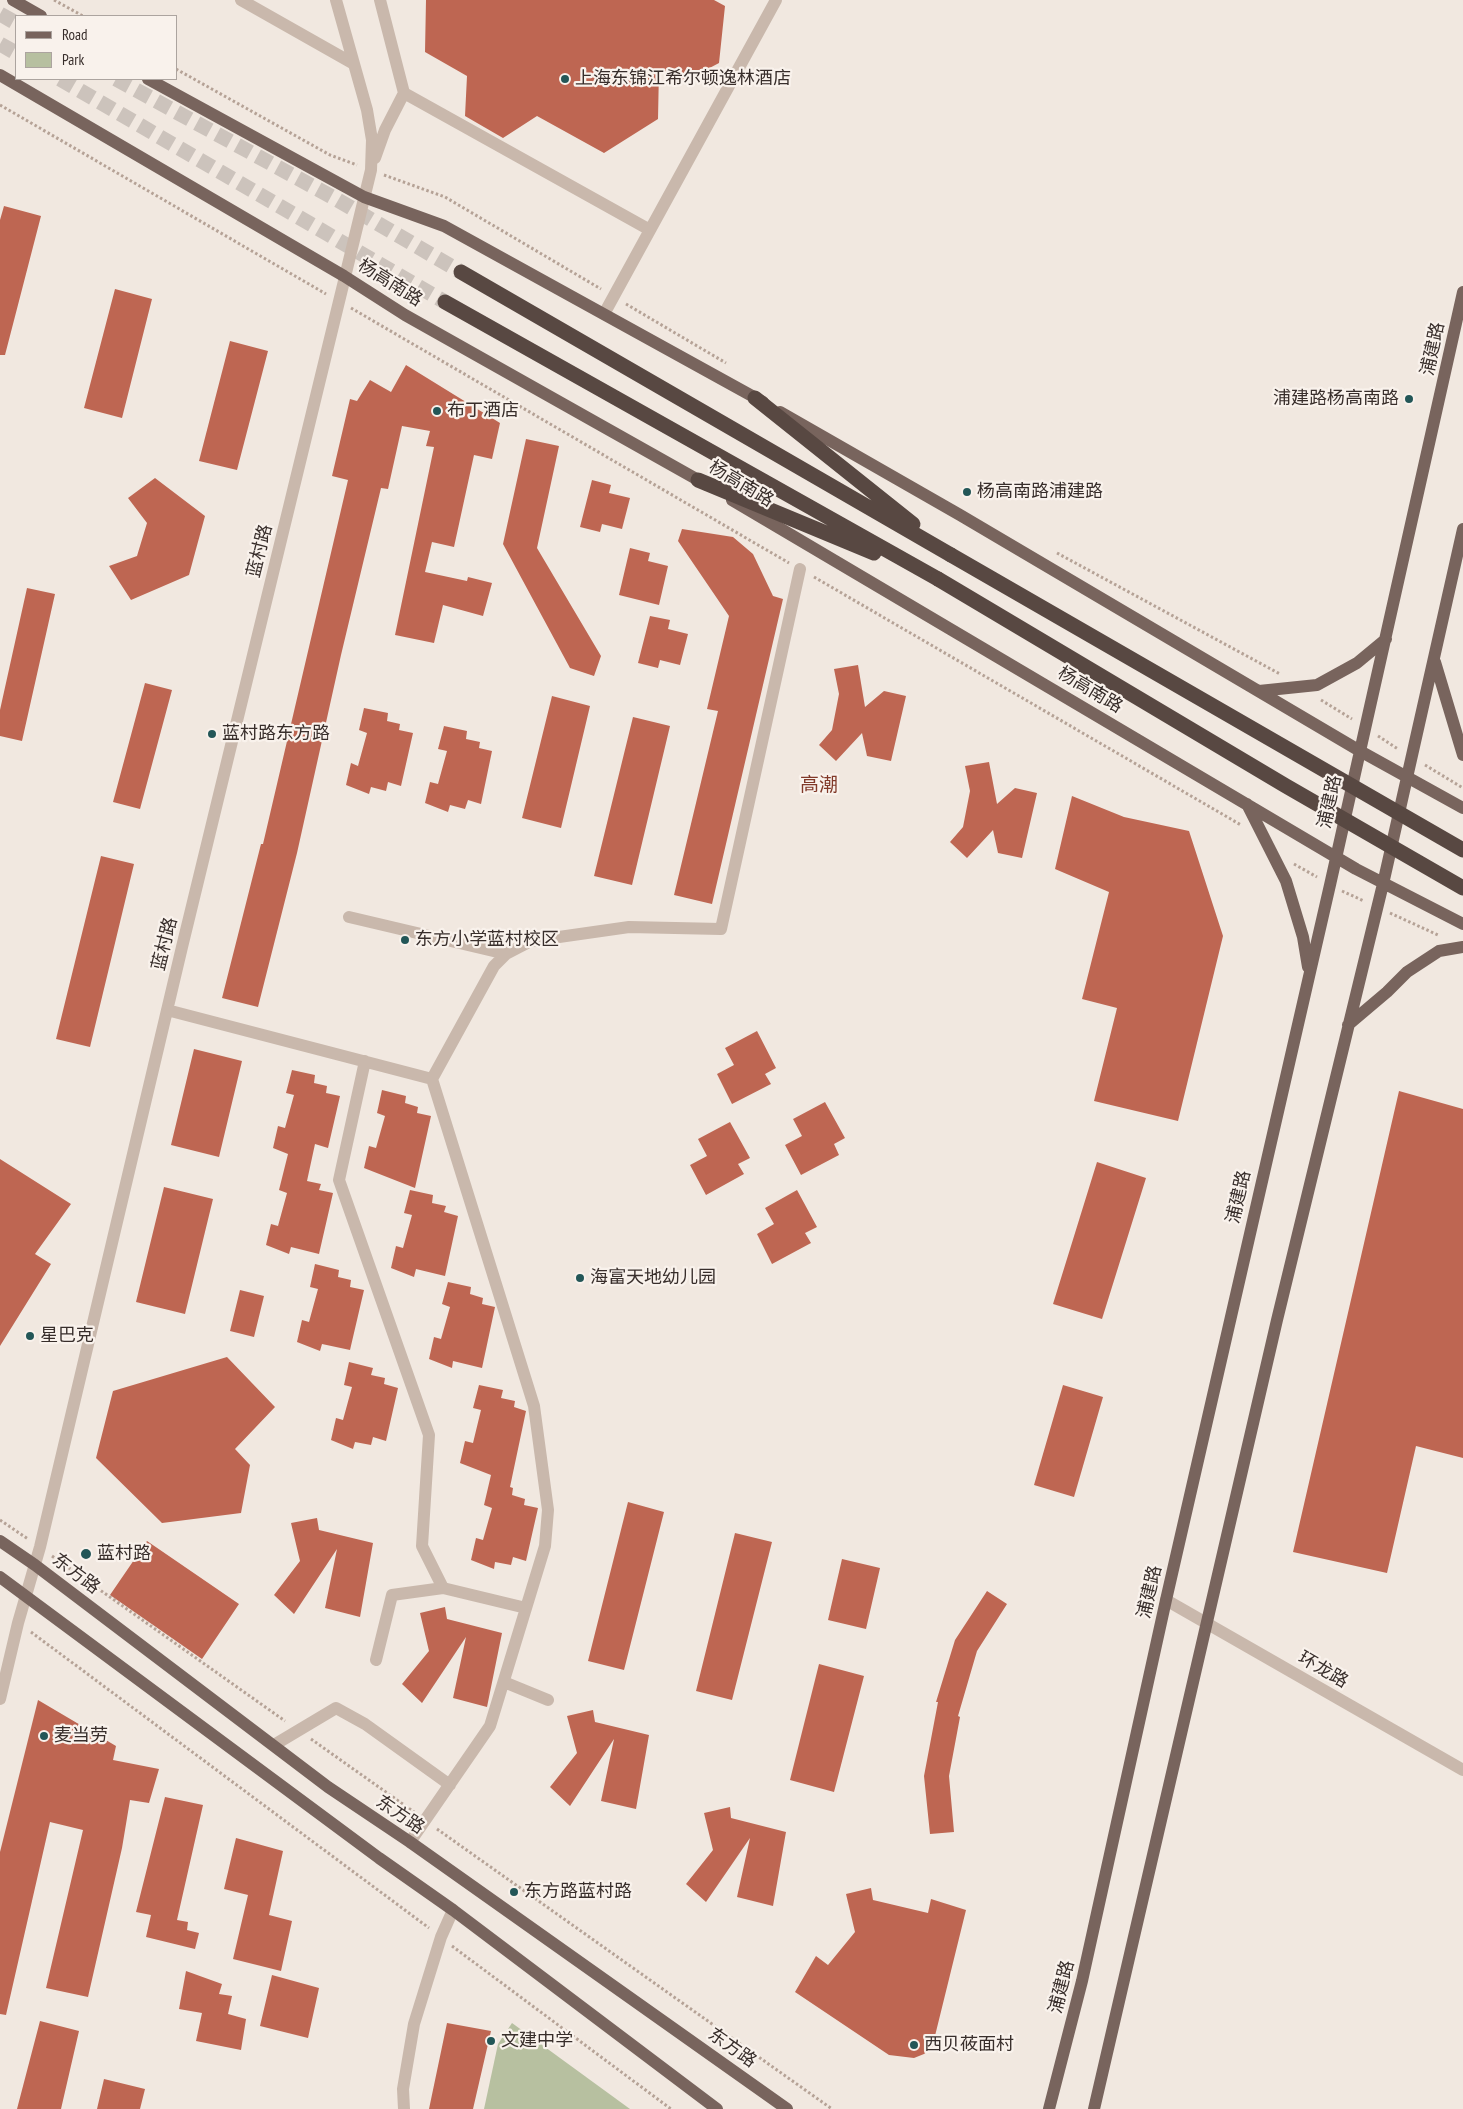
<!DOCTYPE html>
<html>
<head>
<meta charset="utf-8">
<style>
  body { margin:0 }
  #map { position:relative; width:1463px; height:2109px; overflow:hidden; background:#f1e8e0; font-family:"PT Sans Narrow",sans-serif }
  canvas { display:block }
  .legend { position:absolute; left:15px; top:15px; width:162px; height:65px; box-sizing:border-box; background:#f9f2ec; border:1px solid #aca49f; margin:0; padding:6px 9px; list-style:none; font-size:15px; color:#382e2b }
  .legend li { display:flex; align-items:center; gap:10px; height:25px }
  .legend b { width:25px; border:1px solid #aca49f }
</style>
</head>
<body>
<div id="map">
<canvas width="1463" height="2109"></canvas>
<ul class="legend">
<li><b style="height:6px;background:#78645d"></b>Road</li>
<li><b style="height:14px;background:#b7c0a0"></b>Park</li>
</ul>
</div>
<script>
const g = document.querySelector('canvas').getContext('2d');
g.lineJoin = 'round';
function paint(path, color) {
  g.fillStyle = color;
  g.fill(path, 'evenodd');
}
function toPath(rows) {
  const path = new Path2D();
  for (const r of rows) {
    path.moveTo(r[0], r[1]);
    for (let i = 2; i < r.length; i += 2) path.lineTo(r[i], r[i + 1]);
  }
  return path;
}
function trace(path, color, width, dash) {
  g.strokeStyle = color;
  g.lineWidth = width;
  g.lineCap = dash ? 'butt' : 'round';
  g.setLineDash(dash || []);
  g.stroke(path);
}
function label(font, color, halo, rows, align = 'center') {
  g.font = font + ' "PT Sans Narrow","Noto Sans SC",sans-serif';
  g.lineWidth = 4.5;
  g.setLineDash([]);
  g.textBaseline = 'middle';
  g.strokeStyle = halo;
  g.fillStyle = color;
  for (const [text, x, y, turn = 0] of rows) {
    g.save();
    g.translate(x, y);
    g.rotate((+turn || 0) * Math.PI / 180);
    g.textAlign = isNaN(turn) ? turn : align;
    if (halo) g.strokeText(text, 0, 0);
    g.fillText(text, 0, 0);
    g.restore();
  }
}
const green = toPath([
  [512,2023,630,2109,484,2109,498,2044]
]);
const building = toPath([
  [426,0,714,0,725,6,719,63,683,82,659,69,658,119,604,153,537,116,503,138,465,116,467,76,425,52],
  [4,206,41,216,5,355,0,355,0,220],
  [115,289,152,299,122,418,84,408],
  [230,341,268,351,237,470,199,461],
  [406,365,500,423,492,459,474,455,454,547,432,542,425,572,467,581,468,577,492,583,483,616,443,605,434,643,395,635,434,447,426,446,430,431,402,426,388,489,381,488,341,655,297,853,258,1007,222,998,261,844,263,844,348,480,332,476,350,399,357,401,370,380,391,392],
  [526,439,559,446,537,548,601,656,594,676,570,668,503,544],
  [155,478,205,516,189,575,131,600,109,566,137,556,147,523,128,498],
  [592,480,611,485,609,493,630,498,622,529,602,524,600,532,580,527],
  [682,529,733,537,753,554,773,596,783,599,712,904,674,895,718,711,707,709,729,616,678,541],
  [630,548,650,553,648,561,668,566,659,605,619,595],
  [27,588,55,594,22,741,0,736,0,710],
  [650,616,670,620,668,629,688,634,680,665,660,660,658,668,638,663],
  [858,665,865,707,884,691,906,696,891,761,867,756,862,733,836,761,819,745,832,730,839,694,834,669],
  [145,683,172,690,140,809,113,802],
  [552,696,590,706,561,828,522,818],
  [364,708,388,713,387,721,400,724,399,730,413,733,401,786,388,782,386,791,371,787,369,794,346,785,351,763,358,766,367,733,359,730],
  [633,717,670,726,632,885,594,876],
  [444,726,467,731,466,739,480,742,479,748,492,751,481,804,468,800,465,809,450,805,448,812,425,803,430,782,438,784,447,751,438,749],
  [989,762,997,804,1015,788,1037,793,1022,858,998,853,993,830,967,858,950,842,963,827,970,791,965,766],
  [1072,796,1124,817,1189,831,1223,936,1178,1121,1094,1101,1117,1008,1082,999,1109,892,1055,869],
  [101,856,134,864,90,1047,56,1039],
  [757,1031,776,1068,765,1074,771,1084,732,1104,717,1074,734,1065,725,1048],
  [194,1049,242,1061,219,1157,171,1145],
  [292,1070,315,1075,314,1083,327,1086,326,1093,340,1096,328,1148,315,1144,307,1181,321,1184,319,1190,333,1193,319,1254,291,1247,289,1254,266,1245,271,1224,278,1226,287,1193,279,1190,288,1154,273,1148,278,1126,285,1128,294,1095,286,1093],
  [382,1090,406,1096,405,1103,418,1107,417,1113,431,1116,415,1188,364,1168,369,1146,376,1148,385,1116,377,1113],
  [1399,1091,1463,1109,1463,1458,1416,1446,1387,1573,1293,1552],
  [825,1102,845,1138,834,1144,839,1155,801,1175,785,1145,802,1136,793,1119],
  [730,1122,750,1158,738,1164,744,1174,706,1195,690,1165,707,1156,698,1139],
  [0,1159,71,1204,35,1254,51,1264,0,1346],
  [1097,1162,1146,1178,1102,1319,1053,1304],
  [164,1187,213,1199,185,1314,136,1302],
  [410,1190,433,1195,432,1203,446,1206,444,1212,458,1216,445,1276,416,1269,414,1277,391,1268,396,1246,403,1248,412,1215,404,1213],
  [797,1190,817,1227,805,1233,811,1243,772,1264,757,1234,774,1224,765,1208],
  [315,1264,339,1270,338,1277,351,1280,350,1287,364,1290,350,1350,322,1344,320,1351,297,1342,302,1320,309,1322,318,1289,310,1287],
  [448,1282,471,1287,470,1294,483,1298,482,1304,495,1307,482,1368,453,1361,452,1368,429,1359,434,1337,441,1339,450,1307,442,1304],
  [240,1290,264,1296,254,1337,230,1331],
  [227,1357,275,1407,235,1449,250,1465,241,1513,162,1523,96,1458,113,1391],
  [349,1362,373,1368,371,1375,385,1378,384,1384,398,1388,386,1441,373,1437,371,1445,355,1442,353,1449,331,1440,336,1418,343,1420,352,1387,344,1385],
  [479,1385,503,1390,501,1398,515,1401,514,1407,526,1411,510,1487,513,1488,512,1495,525,1499,524,1505,538,1508,526,1561,513,1557,511,1565,495,1562,494,1569,471,1560,476,1538,483,1540,492,1508,484,1505,491,1475,460,1463,465,1441,473,1443,481,1410,473,1408],
  [1063,1385,1103,1397,1074,1497,1034,1485],
  [628,1502,664,1512,624,1670,588,1661],
  [317,1518,319,1530,373,1543,360,1617,325,1608,337,1549,294,1614,274,1595,300,1561,291,1523],
  [735,1533,772,1542,732,1700,696,1691],
  [147,1541,239,1604,202,1659,110,1595],
  [842,1559,880,1568,866,1629,828,1620],
  [987,1591,1007,1604,977,1651,958,1716,960,1717,949,1776,954,1832,930,1834,924,1776,938,1702,936,1702,955,1640],
  [445,1607,447,1619,502,1633,487,1707,453,1698,466,1637,422,1703,402,1684,429,1651,420,1613],
  [819,1664,864,1676,834,1792,790,1780],
  [38,1700,116,1746,113,1760,159,1769,149,1803,130,1800,122,1848,88,1997,46,1988,83,1830,50,1822,6,2015,0,2014,0,1852],
  [593,1710,595,1722,649,1735,636,1809,601,1801,614,1739,570,1806,550,1787,577,1753,567,1716],
  [165,1797,203,1805,177,1920,188,1922,187,1930,199,1933,195,1949,146,1937,151,1915,136,1912],
  [730,1807,731,1818,786,1832,773,1906,737,1897,750,1838,706,1902,686,1884,713,1850,704,1813],
  [236,1838,283,1851,269,1915,292,1921,281,1971,233,1959,248,1895,224,1889],
  [871,1888,873,1900,928,1913,931,1899,966,1910,932,2048,924,2054,914,2058,889,2055,795,1992,816,1956,828,1965,855,1932,846,1894],
  [186,1971,222,1984,219,1994,232,1996,228,2014,246,2019,241,2050,196,2041,202,2013,179,2009],
  [272,1975,319,1988,308,2038,260,2026],
  [40,2021,79,2031,61,2109,17,2109],
  [447,2023,491,2031,473,2109,429,2109],
  [104,2079,145,2089,140,2109,97,2109]
]);
const highwayTunnel = toPath([
  [0,14,16,23],
  [0,44,16,53],
  [60,79,445,302],
  [116,79,336,199,461,272]
]);
const path = toPath([
  [54,0,83,16],
  [176,69,330,155,357,165],
  [0,105,326,294],
  [384,175,445,197,601,289],
  [626,304,726,363],
  [351,308,789,563],
  [1057,553,1280,674],
  [814,577,1241,825],
  [1321,700,1352,719],
  [1378,736,1398,749],
  [1425,765,1463,788],
  [1294,864,1317,877],
  [1342,891,1364,901],
  [1390,913,1438,935],
  [0,1520,28,1539],
  [52,1556,285,1721],
  [31,1632,429,1928],
  [311,1739,414,1812],
  [437,1829,832,2109],
  [452,1946,671,2109]
]);
const minor = toPath([
  [241,0,354,64],
  [380,0,404,93,650,230],
  [375,158,385,130,404,93],
  [604,314,776,0],
  [349,917,506,954],
  [167,1010,432,1079],
  [365,1061,339,1180,429,1435,422,1546,443,1588,526,1608],
  [1166,1600,1463,1770],
  [376,1660,392,1595,443,1588],
  [504,1682,548,1700],
  [0,1699,18,1623,40,1547,182,947,371,170,372,140,367,110,336,0],
  [274,1745,336,1708,365,1724,450,1785],
  [410,1842,490,1726,545,1546,548,1510,534,1406,432,1079,494,966,506,954,531,941,629,927,721,929,800,569],
  [404,2109,403,2089,414,2024,441,1937,453,1910]
]);
const major = toPath([
  [13,0,41,16],
  [0,75,344,276,405,315,707,485],
  [148,79,364,197,444,226,763,402],
  [780,412,960,515,1360,751,1463,808],
  [732,500,1356,869,1463,924],
  [1435,662,1463,755],
  [1259,691,1317,685,1357,663,1386,639],
  [1247,804,1286,881,1303,937,1308,967],
  [1348,1025,1387,992,1407,972,1439,951,1463,947],
  [0,1541,35,1565,328,1787,410,1842,787,2109],
  [0,1577,379,1858,453,1910,717,2109],
  [1049,2109,1082,1981,1166,1600,1330,885,1463,292],
  [1094,2109,1277,1320,1383,884,1463,529]
]);
const highway = toPath([
  [461,272,951,555],
  [445,302,938,579],
  [755,398,913,524],
  [698,480,874,553]
]);
const highwayBridge = toPath([
  [951,555,1463,850],
  [938,579,1286,786,1463,888]
]);
const markers = [
  [565,79,5,"#235657"],
  [1409,399,5,"#235657"],
  [437,411,5,"#235657"],
  [967,492,5,"#235657"],
  [212,734,5,"#235657"],
  [405,940,5,"#235657"],
  [580,1278,5,"#235657"],
  [30,1336,5,"#235657"],
  [86,1554,6,"#235657"],
  [44,1736,5,"#235657"],
  [514,1892,5,"#235657"],
  [491,2041,5,"#235657"],
  [914,2045,5,"#235657"]
];
const poiNames = [
  ["上海东锦江希尔顿逸林酒店",575,79],
  ["浦建路杨高南路",1399,399,"right"],
  ["布丁酒店",447,411],
  ["杨高南路浦建路",977,492],
  ["蓝村路东方路",222,734],
  ["东方小学蓝村校区",415,940],
  ["海富天地幼儿园",590,1278],
  ["星巴克",40,1336],
  ["蓝村路",97,1554],
  ["麦当劳",54,1736],
  ["东方路蓝村路",524,1892],
  ["文建中学",501,2041],
  ["西贝莜面村",924,2045]
];
const streetNames = [
  ["杨高南路",390,283,32],
  ["浦建路",1433,349,-78],
  ["杨高南路",741,484,31],
  ["蓝村路",260,551,-76],
  ["杨高南路",1090,690,31],
  ["浦建路",1330,802,-78],
  ["蓝村路",165,944,-76],
  ["浦建路",1239,1197,-77],
  ["东方路",76,1574,37],
  ["浦建路",1150,1592,-77],
  ["环龙路",1323,1670,30],
  ["东方路",400,1815,34],
  ["浦建路",1062,1987,-76],
  ["东方路",732,2048,35]
];
const neighbourhoodNames = [
  ["高潮",819,786]
];
paint(green, '#b7c0a0');
paint(building, '#be6652');
trace(highwayTunnel, '#ccc3bc', 15, [15, 8]);
trace(path, '#b5a296', 3, [2.5, 2.5]);
trace(minor, '#c9b8ac', 12);
trace(major, '#78645d', 12);
trace(highway, '#584842', 15);
trace(highwayBridge, '#584842', 15);
for (const [x, y, r, color] of markers) {
  const dot = new Path2D();
  dot.arc(x, y, r, 0, 2 * Math.PI);
  g.fillStyle = color;
  g.fill(dot);
  trace(dot, '#f9f2ec', 2);
}
label('18px', '#382e2b', '#f9f2ec', poiNames, 'left');
label('18px', '#382e2b', '#f9f2ec', streetNames);
label('19px', '#813929', '#f9f2ec', neighbourhoodNames);
</script>
</body>
</html>
